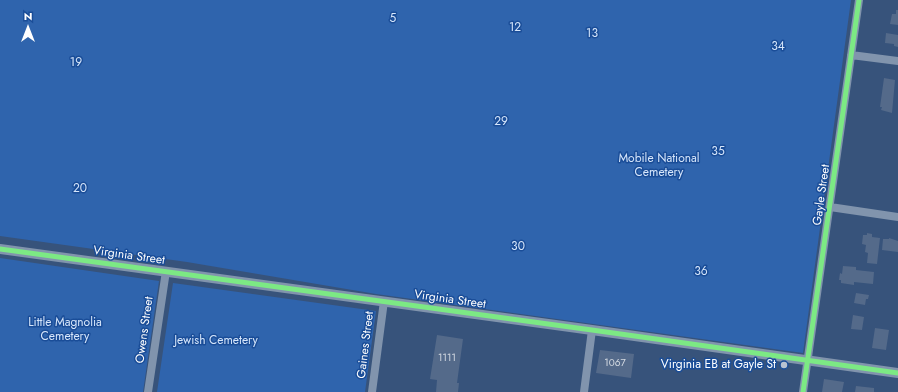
<!DOCTYPE html>
<html>
<head>
<meta charset="utf-8">
<style>
  body { margin:0 }
  #map { position:relative; width:898px; height:392px; overflow:hidden; background:#37537b; font-family:Jost,sans-serif }
  canvas { display:block }
  .north { position:absolute; left:8px; top:8px; width:40px; height:40px; -webkit-text-stroke:3px #1a4d98; paint-order:stroke; rotate:0deg; font-size:11px; font-weight:700; line-height:16px; text-align:center; color:#fff }
  .north::after { content:''; display:block; margin:auto; width:14px; height:18px; background:#fff; clip-path:polygon(50% 0,100% 100%,50% 72%,0 100%) }
</style>
</head>
<body>
<div id="map">
<canvas width="898" height="392"></canvas>
<div class="north">N</div>
</div>
<script>
const g = document.querySelector('canvas').getContext('2d');
g.lineJoin = 'round';
function paint(path, color) {
  g.fillStyle = color;
  g.fill(path, 'evenodd');
}
function toPath(rows) {
  const path = new Path2D();
  for (const r of rows) {
    path.moveTo(r[0], r[1]);
    for (let i = 2; i < r.length; i += 2) path.lineTo(r[i], r[i + 1]);
  }
  return path;
}
function trace(path, color, width, dash) {
  g.strokeStyle = color;
  g.lineWidth = width;
  g.lineCap = dash ? 'butt' : 'round';
  g.setLineDash(dash || []);
  g.stroke(path);
}
function label(font, color, halo, rows, align = 'center') {
  g.font = font + ' Jost,sans-serif';
  g.lineWidth = 3;
  g.setLineDash([]);
  g.textBaseline = 'middle';
  g.strokeStyle = halo;
  g.fillStyle = color;
  for (const [text, x, y, turn = 0] of rows) {
    g.save();
    g.translate(x, y);
    g.rotate((+turn || 0) * Math.PI / 180);
    g.textAlign = isNaN(turn) ? turn : align;
    if (halo) g.strokeText(text, 0, 0);
    g.fillText(text, 0, 0);
    g.restore();
  }
}
const green = toPath([
  [0,0,851,0,803,353,376,294,187,262,0,236],
  [0,258,159,281,143,392,0,392],
  [173,283,376,311,365,392,157,392]
]);
const building = toPath([
  [896,10,898,10,898,25,890,24,892,14,896,14],
  [886,33,898,35,898,47,894,46,894,44,885,43],
  [884,78,895,80,892,113,881,110,882,107,880,107],
  [867,233,872,234,872,237,880,238,877,264,867,263,868,253,865,252,866,245,862,244,863,235,867,235],
  [889,238,898,241,898,252,882,250,883,239,889,239],
  [843,266,856,267,856,270,874,272,873,284,854,282,854,285,841,283,841,280,839,280,840,273,842,274],
  [856,293,869,295,868,299,866,299,865,305,854,303],
  [853,315,864,317,862,330,851,329],
  [875,328,889,330,886,350,872,348],
  [437,335,463,339,457,383,459,383,458,392,436,392,437,380,430,379],
  [600,350,634,354,631,378,596,373],
  [824,379,844,382,842,392,822,392],
  [856,386,874,388,874,392,855,392]
]);
const minor = toPath([
  [851,55,898,61],
  [830,207,898,217],
  [148,392,166,271],
  [372,392,384,301],
  [584,392,592,330],
  [803,392,859,0]
]);
const tertiary = toPath([
  [0,249,592,330,898,373]
]);
const cycleway = toPath([
  [0,249,592,330,898,373],
  [803,392,859,0]
]);
const markers = [
  [784,365,4,"#b9c3d1"]
];
const numberNames = [
  ["1111",447,359],
  ["1067",615,364]
];
const parkNames = [
  ["5",393,19],
  ["12",515,28],
  ["13",592,34],
  ["34",778,47],
  ["19",76,63],
  ["29",501,122],
  ["35",718,152],
  ["Mobile National",659,159],
  ["Cemetery",659,173],
  ["20",80,189],
  ["30",518,247],
  ["36",701,272],
  ["Little Magnolia",65,323],
  ["Cemetery",65,337],
  ["Jewish Cemetery",216,341]
];
const streetNames = [
  ["Gayle Street",822,195,-82],
  ["Virginia Street",129,256,8],
  ["Virginia Street",450,300,8],
  ["Owens Street",145,330,-82],
  ["Gaines Street",366,345,-83]
];
const poiNames = [
  ["Virginia EB at Gayle St",776,365]
];
paint(green, '#2f64ad');
paint(building, '#546a8a');
trace(minor, '#8194ad', 8);
trace(tertiary, '#8194ad', 10);
trace(cycleway, '#7ce984', 5);
for (const [x, y, r, color] of markers) {
  const dot = new Path2D();
  dot.arc(x, y, r, 0, 2 * Math.PI);
  g.fillStyle = color;
  g.fill(dot);
  trace(dot, '#1a4d98', 1.5);
}
label('10px', '#d4dae2', null, numberNames);
label('12px', '#d6e6fb', '#1a4d98', parkNames);
label('12px', '#fff', '#1a4d98', streetNames);
label('12px', '#fff', '#1a4d98', poiNames, 'right');
</script>
</body>
</html>
